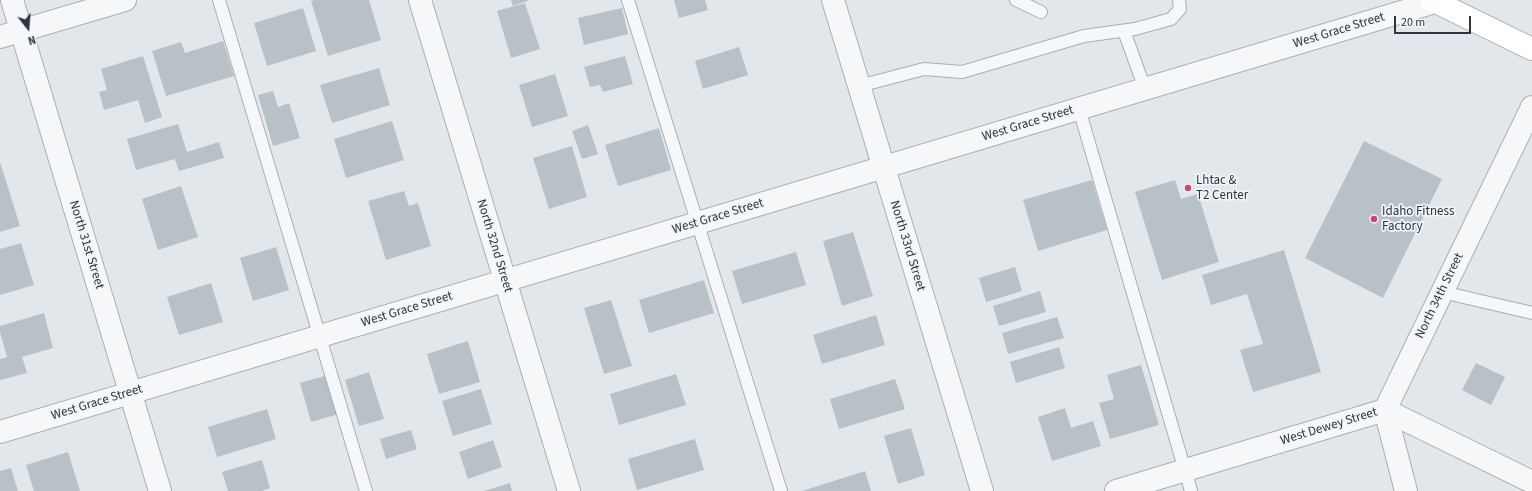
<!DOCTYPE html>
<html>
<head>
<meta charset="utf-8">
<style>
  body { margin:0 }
  #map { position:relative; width:1532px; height:491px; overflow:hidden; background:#e2e7eb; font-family:"Source Sans 3",sans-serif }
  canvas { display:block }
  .north { position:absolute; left:8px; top:8px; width:40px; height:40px; -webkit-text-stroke:3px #f1f5f8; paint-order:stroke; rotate:163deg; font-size:11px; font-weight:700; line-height:16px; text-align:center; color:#293743 }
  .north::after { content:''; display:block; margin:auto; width:14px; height:18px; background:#293743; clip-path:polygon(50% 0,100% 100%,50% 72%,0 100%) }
  .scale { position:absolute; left:1394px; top:16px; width:77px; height:18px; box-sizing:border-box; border:2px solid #293743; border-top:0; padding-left:5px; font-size:12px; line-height:14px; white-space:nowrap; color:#293743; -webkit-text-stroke:3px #f1f5f8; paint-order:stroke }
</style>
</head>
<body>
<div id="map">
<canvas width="1532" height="491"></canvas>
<div class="north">N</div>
<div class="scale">20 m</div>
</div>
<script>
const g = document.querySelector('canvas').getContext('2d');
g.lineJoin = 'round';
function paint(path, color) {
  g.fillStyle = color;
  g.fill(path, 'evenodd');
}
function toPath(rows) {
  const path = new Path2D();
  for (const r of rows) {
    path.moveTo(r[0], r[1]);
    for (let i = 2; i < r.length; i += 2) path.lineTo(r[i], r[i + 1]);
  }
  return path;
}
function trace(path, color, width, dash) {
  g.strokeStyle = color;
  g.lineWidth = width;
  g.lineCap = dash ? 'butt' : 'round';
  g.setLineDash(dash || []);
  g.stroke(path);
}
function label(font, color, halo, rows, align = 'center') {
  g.font = font + ' "Source Sans 3",sans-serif';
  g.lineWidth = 3.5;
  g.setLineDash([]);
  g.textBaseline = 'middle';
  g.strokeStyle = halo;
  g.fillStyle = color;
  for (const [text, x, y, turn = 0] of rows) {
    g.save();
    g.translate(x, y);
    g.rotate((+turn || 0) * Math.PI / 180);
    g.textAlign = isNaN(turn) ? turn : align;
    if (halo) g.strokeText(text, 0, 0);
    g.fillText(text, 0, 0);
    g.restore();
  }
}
const building = toPath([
  [315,0,369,0,381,40,328,56,311,1],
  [511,0,530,0,513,6],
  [674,0,705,0,708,10,679,18],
  [525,3,540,49,511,58,497,11],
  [303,8,316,51,267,66,254,23],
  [622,8,628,34,584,45,578,18],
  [223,41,234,76,166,96,152,51,181,42,185,53],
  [739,47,748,75,703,89,695,61],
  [143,56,162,117,145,123,138,100,104,110,99,92,107,90,101,69],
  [625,56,633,84,603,92,600,85,590,87,584,67],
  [379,68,390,105,332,123,320,85],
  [555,74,568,116,532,127,519,85],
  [273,91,278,107,289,103,300,138,273,146,258,95],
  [392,121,404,160,346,178,334,139],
  [178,124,187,152,219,142,224,158,179,171,175,159,136,170,127,139],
  [588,125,598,154,582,159,572,131],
  [659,128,671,170,618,186,605,145],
  [1364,141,1442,179,1383,298,1305,258],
  [572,146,587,197,549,209,533,158],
  [0,162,20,226,0,232],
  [1092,180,1107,230,1038,251,1023,200],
  [1175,180,1181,199,1198,194,1219,262,1162,280,1135,192],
  [181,186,198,237,158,250,142,199],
  [404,191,409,206,418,203,431,246,386,260,368,201],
  [853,232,873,296,842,306,823,241],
  [21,243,34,285,0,295,0,249],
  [276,247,289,290,253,301,240,258],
  [1284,250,1321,372,1253,392,1240,350,1263,344,1247,294,1211,305,1202,275],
  [796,252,806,285,742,304,732,271],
  [1015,267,1022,291,986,302,979,278],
  [704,280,714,313,649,333,639,300],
  [211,283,223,322,179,335,167,297],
  [1040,291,1046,312,999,326,993,306],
  [611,300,632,366,604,374,584,308],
  [44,313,53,348,22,357,27,373,0,380,0,359,7,357,0,332,0,326],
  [876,315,885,345,822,364,813,335],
  [1057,317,1064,338,1008,354,1002,333],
  [468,341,480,382,439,394,427,354],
  [1059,347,1065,368,1016,383,1010,362],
  [1476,363,1505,377,1491,405,1462,390],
  [1141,365,1159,425,1110,439,1099,403,1114,399,1107,375],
  [369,372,384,419,359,426,345,380],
  [676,374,686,405,619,425,610,394],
  [328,375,339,414,311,422,300,383],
  [895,379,905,409,839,429,830,399],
  [481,389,492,424,453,436,442,401],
  [1065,408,1071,428,1093,421,1101,446,1052,461,1038,417],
  [267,409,276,439,217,457,208,427],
  [911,428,925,475,898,484,884,436],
  [411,430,417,449,386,459,380,439],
  [695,439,704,470,637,490,628,459],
  [493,440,502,467,468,479,459,452],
  [68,452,80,491,34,491,26,465],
  [262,460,270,488,262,491,228,491,222,472],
  [11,468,18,491,0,491,0,471],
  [865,471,871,491,802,491],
  [510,483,512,491,484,491]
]);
const service = toPath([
  [219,0,366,491],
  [628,0,781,491],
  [1016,0,1041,12],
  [1124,31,1145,89],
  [859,86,924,69,962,72,1084,36,1135,29,1171,19,1180,9,1179,0],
  [1079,109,1191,491],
  [1442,292,1532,313]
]);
const minor = toPath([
  [12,0,160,491],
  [420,0,569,491],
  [833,0,982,491],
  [0,37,125,0],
  [0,432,1435,2],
  [1116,491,1385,410,1532,482],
  [1406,491,1385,410,1532,107]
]);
const secondary = toPath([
  [1432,0,1532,49]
]);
const markers = [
  [1188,188,4,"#d24470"],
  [1374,219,4,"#d24470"]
];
const streetNames = [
  ["West Grace Street",1339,31,-17],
  ["West Grace Street",1028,124,-17],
  ["West Grace Street",718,217,-17],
  ["North 31st Street",86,245,73],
  ["North 32nd Street",494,246,73],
  ["North 33rd Street",907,246,73],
  ["North 34th Street",1440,296,-64],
  ["West Grace Street",407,310,-17],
  ["West Grace Street",97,403,-17],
  ["West Dewey Street",1329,427,-17]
];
const poiNames = [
  ["Lhtac &",1196,181],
  ["T2 Center",1196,196],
  ["Idaho Fitness",1382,212],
  ["Factory",1382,227]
];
paint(building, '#b9c1c8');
trace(service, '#a7afb5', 14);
trace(minor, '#a7afb5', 24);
trace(secondary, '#a7afb5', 24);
trace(service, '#f5f7f9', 12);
trace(minor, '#f5f7f9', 22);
trace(secondary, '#fff', 22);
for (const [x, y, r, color] of markers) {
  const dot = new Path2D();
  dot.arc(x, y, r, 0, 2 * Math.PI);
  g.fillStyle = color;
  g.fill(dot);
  trace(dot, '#f1f5f8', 1.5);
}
label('13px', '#293743', '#f1f5f8', streetNames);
label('13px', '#293743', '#f1f5f8', poiNames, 'left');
</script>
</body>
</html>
